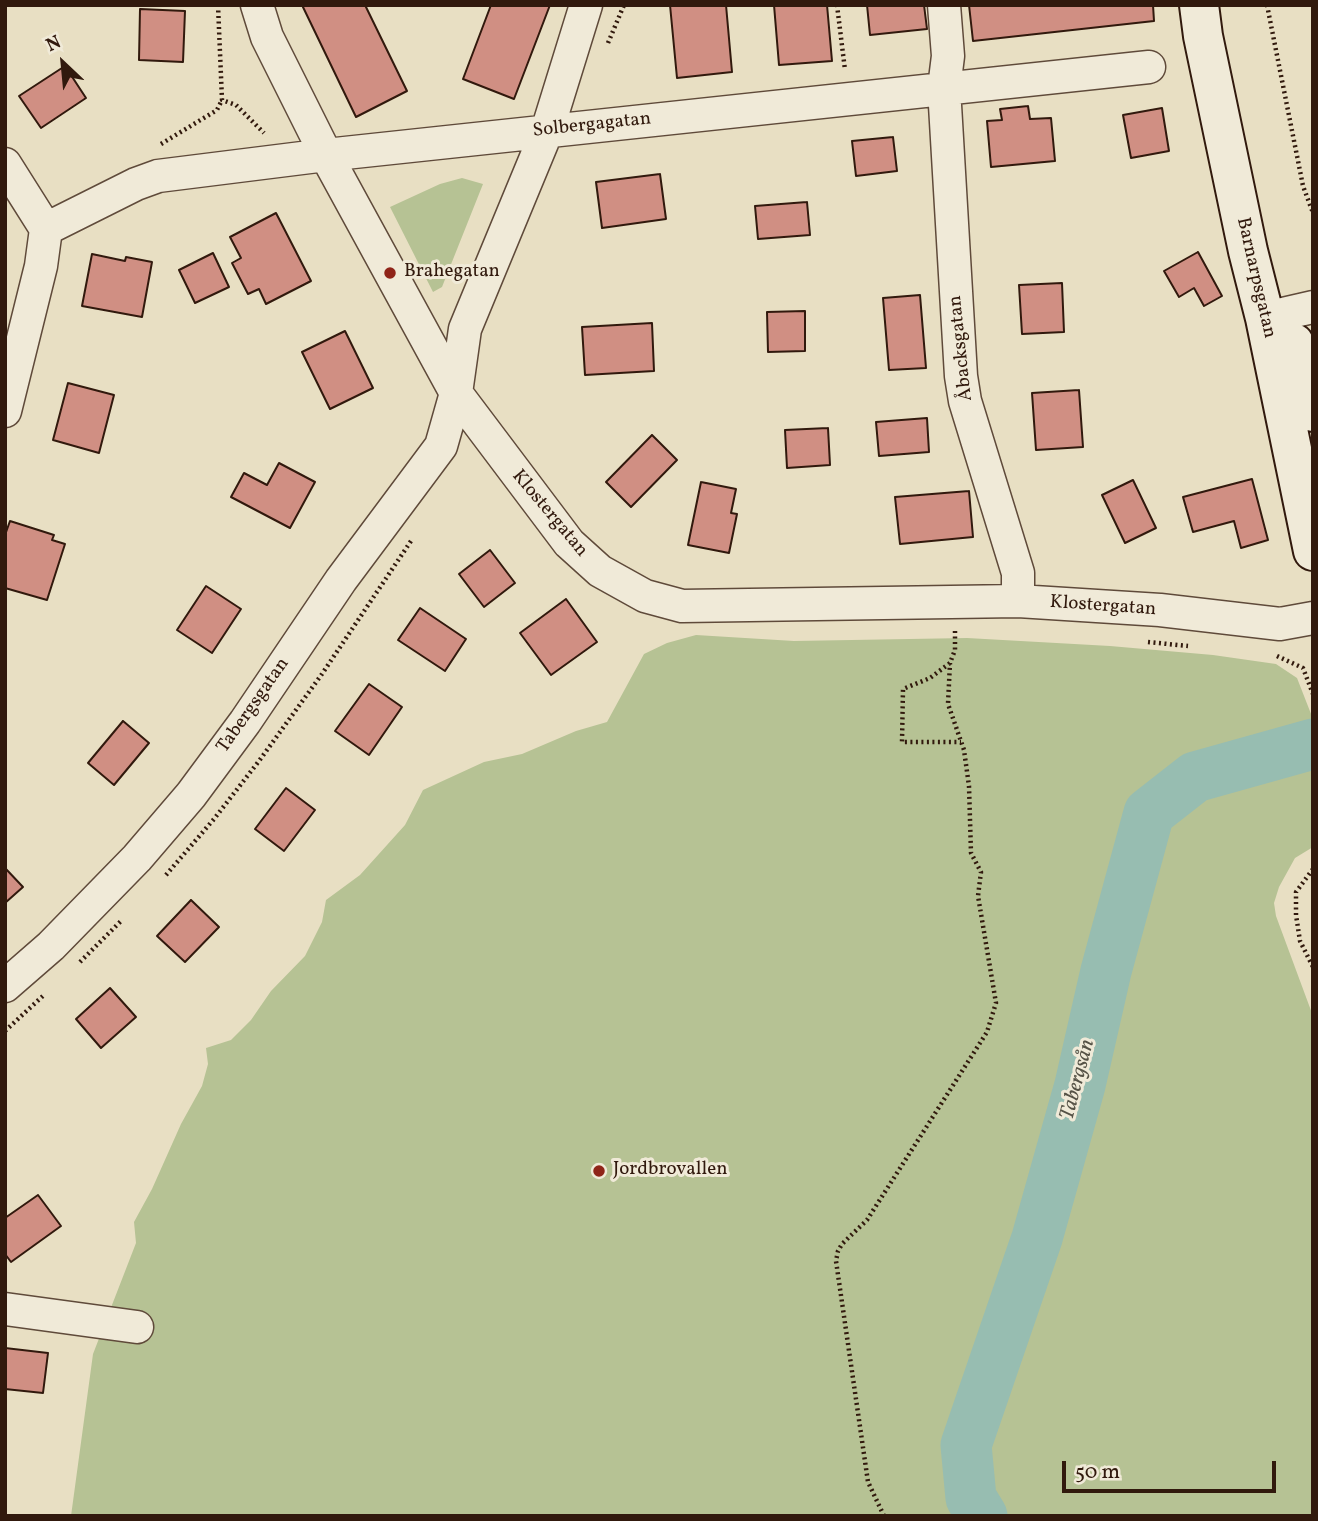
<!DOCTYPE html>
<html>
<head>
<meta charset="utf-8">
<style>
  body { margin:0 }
  #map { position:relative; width:1318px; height:1521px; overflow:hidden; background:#e8dfc3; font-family:Vollkorn,serif }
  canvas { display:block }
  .frame { position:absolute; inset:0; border:7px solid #31190d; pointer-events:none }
  .north { position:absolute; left:28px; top:28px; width:70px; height:70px; -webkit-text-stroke:5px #f0ead8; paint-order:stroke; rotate:334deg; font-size:19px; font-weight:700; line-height:28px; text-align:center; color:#31190d }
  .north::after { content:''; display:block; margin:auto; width:24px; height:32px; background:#31190d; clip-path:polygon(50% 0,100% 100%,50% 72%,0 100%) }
  .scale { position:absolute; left:1062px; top:1461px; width:214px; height:32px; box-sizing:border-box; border:4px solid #31190d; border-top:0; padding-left:9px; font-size:21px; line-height:24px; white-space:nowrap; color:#31190d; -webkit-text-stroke:5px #f0ead8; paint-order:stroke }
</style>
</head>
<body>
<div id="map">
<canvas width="1318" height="1521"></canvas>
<div class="frame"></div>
<div class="north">N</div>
<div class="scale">50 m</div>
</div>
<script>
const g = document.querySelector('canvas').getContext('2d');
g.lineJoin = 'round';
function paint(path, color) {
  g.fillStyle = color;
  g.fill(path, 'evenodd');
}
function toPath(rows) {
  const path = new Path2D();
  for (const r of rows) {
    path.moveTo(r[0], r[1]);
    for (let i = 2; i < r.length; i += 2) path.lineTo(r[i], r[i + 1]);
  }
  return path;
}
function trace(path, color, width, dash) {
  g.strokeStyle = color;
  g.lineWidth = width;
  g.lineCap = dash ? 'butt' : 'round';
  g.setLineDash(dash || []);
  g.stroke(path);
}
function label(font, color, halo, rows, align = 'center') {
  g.font = font + ' Vollkorn,serif';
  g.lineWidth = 6;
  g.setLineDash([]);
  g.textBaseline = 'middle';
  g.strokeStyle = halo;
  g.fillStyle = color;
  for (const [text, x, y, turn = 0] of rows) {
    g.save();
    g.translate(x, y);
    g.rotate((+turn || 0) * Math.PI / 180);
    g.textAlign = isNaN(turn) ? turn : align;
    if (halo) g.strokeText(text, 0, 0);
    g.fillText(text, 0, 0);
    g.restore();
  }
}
const green = toPath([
  [462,178,483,184,442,287,433,292,390,207,440,184],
  [696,635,794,641,967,638,1110,646,1213,655,1276,664,1297,678,1313,719,1313,847,1295,858,1279,887,1274,903,1276,916,1313,1016,1313,1516,71,1516,93,1354,136,1243,134,1222,152,1189,181,1124,202,1086,208,1064,206,1048,231,1040,251,1020,271,991,305,956,322,922,326,900,360,875,405,825,423,790,484,762,522,754,576,731,607,722,644,654,667,643]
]);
const river = toPath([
  [982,1516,971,1498,966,1445,1037,1238,1080,1085,1106,971,1149,813,1195,777,1313,744]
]);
const building = toPath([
  [302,5,365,5,407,91,356,117,302,5],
  [491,5,550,5,514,99,463,79,491,5],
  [670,5,726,5,732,72,677,78,670,5],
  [774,5,827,5,832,61,779,65,774,5],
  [867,5,924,5,927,29,870,35,867,5],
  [969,5,1153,5,1154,21,973,41,969,5],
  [140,9,185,11,183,62,139,60,140,9],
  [65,66,86,98,41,128,19,96,65,66],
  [1028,106,1030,119,1051,118,1055,161,991,167,987,121,1002,120,1000,109,1028,106],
  [1162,108,1169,151,1131,158,1123,115,1162,108],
  [893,137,897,171,856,176,852,141,893,137],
  [660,174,666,219,602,228,596,182,660,174],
  [807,202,810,235,758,239,755,206,807,202],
  [276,213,311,281,266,304,259,289,248,294,232,263,241,258,230,237,276,213],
  [1198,252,1222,296,1204,306,1194,288,1179,297,1164,271,1198,252],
  [213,253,229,287,195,303,179,270,213,253],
  [92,254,125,261,126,257,152,262,142,317,82,306,92,254],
  [1062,283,1064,332,1022,334,1019,285,1062,283],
  [920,295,926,368,889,370,883,298,920,295],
  [805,311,805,351,768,352,767,312,805,311],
  [652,323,654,371,585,375,582,327,652,323],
  [345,331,373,388,330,409,302,352,345,331],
  [68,383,114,395,99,453,53,440,68,383],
  [1079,390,1083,447,1036,450,1032,393,1079,390],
  [927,418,929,452,879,456,876,422,927,418],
  [828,428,830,465,787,468,785,430,828,428],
  [652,435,677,460,631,507,606,482,652,435],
  [279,463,315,482,290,528,231,497,244,473,267,485,279,463],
  [1252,479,1268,540,1241,548,1234,521,1193,532,1183,497,1252,479],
  [1133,480,1156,528,1125,543,1102,495,1133,480],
  [701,482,736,489,731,513,737,514,729,553,688,545,701,482],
  [969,491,973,537,900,544,895,497,969,491],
  [10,521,54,535,52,540,65,544,47,600,5,588,5,535,10,521],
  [490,550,515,583,484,607,459,574,490,550],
  [206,586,241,609,212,653,177,630,206,586],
  [566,599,597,642,551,675,520,633,566,599],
  [420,608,466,639,445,671,398,640,420,608],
  [369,684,402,707,369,755,335,731,369,684],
  [123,721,149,743,114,785,88,763,123,721],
  [286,788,315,810,284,851,255,829,286,788],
  [5,868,23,887,5,903,5,868],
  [191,900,219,927,185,962,157,936,191,900],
  [110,988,136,1017,101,1048,76,1019,110,988],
  [38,1195,61,1226,11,1262,5,1254,5,1218,38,1195],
  [5,1348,48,1353,43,1393,5,1389,5,1348]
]);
const path = toPath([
  [218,5,222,100,236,105,264,133],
  [837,5,845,70],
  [1267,5,1303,186,1313,213],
  [608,43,624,5],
  [161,144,217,110,222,100],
  [955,631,955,650,950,663,930,678,903,689,902,742,961,742],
  [1148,642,1188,646],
  [1277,656,1303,668,1313,694],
  [1313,869,1296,892,1296,915,1300,941,1313,967],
  [166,875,214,819,259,761,322,674,411,541],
  [80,962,121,921],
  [5,1031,45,994],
  [884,1516,868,1482,836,1261,838,1251,842,1244,867,1220,987,1032,996,1003,978,896,981,872,971,853,969,786,964,750,948,704,950,663]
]);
const street = toPath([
  [257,5,267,37,326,155,456,393,569,543,600,571,645,596,682,606,1018,601,1160,610,1280,624,1313,618],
  [944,5,948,56,944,88,961,376,965,401,1018,573,1018,601],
  [5,164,46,229,41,266,5,411],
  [46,229,136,184,158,176,326,155,1149,67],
  [1265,318,1313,307],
  [5,986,51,946,137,858,191,795,245,722,341,580,441,446,456,393,465,329,547,131,586,5],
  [5,1309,137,1327]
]);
const secondary = toPath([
  [1199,5,1203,36,1248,251,1265,318,1313,551],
  [1294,343,1313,412]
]);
const markers = [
  [390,273,7,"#8f2418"],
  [599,1171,7,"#8f2418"]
];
const streetNames = [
  ["Solbergagatan",592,126,-6],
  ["Barnarpsgatan",1255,278,77],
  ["Åbacksgatan",962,348,-96],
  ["Klostergatan",549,514,50],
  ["Klostergatan",1103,607,4],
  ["Tabergsgatan",254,706,-55]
];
const poiNames = [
  ["Brahegatan",404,273],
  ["Jordbrovallen",613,1171]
];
const waterNames = [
  ["Tabergsån",1079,1080,-75]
];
paint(green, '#b6c294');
trace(river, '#97bdb1', 51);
paint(building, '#d08f83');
trace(building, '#31190d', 2);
trace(street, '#5f4a3a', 35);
trace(secondary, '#31190d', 42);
trace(path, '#31190d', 4.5, [2, 3.5]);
trace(street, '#f0ead8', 32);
trace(secondary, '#f0ead8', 38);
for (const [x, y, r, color] of markers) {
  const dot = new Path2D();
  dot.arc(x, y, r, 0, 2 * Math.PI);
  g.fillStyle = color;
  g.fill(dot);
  trace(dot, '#f0ead8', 2.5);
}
label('19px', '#31190d', '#f0ead8', streetNames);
label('19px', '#31190d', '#f0ead8', poiNames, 'left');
label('italic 21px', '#555246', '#f0ead8', waterNames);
</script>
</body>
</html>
